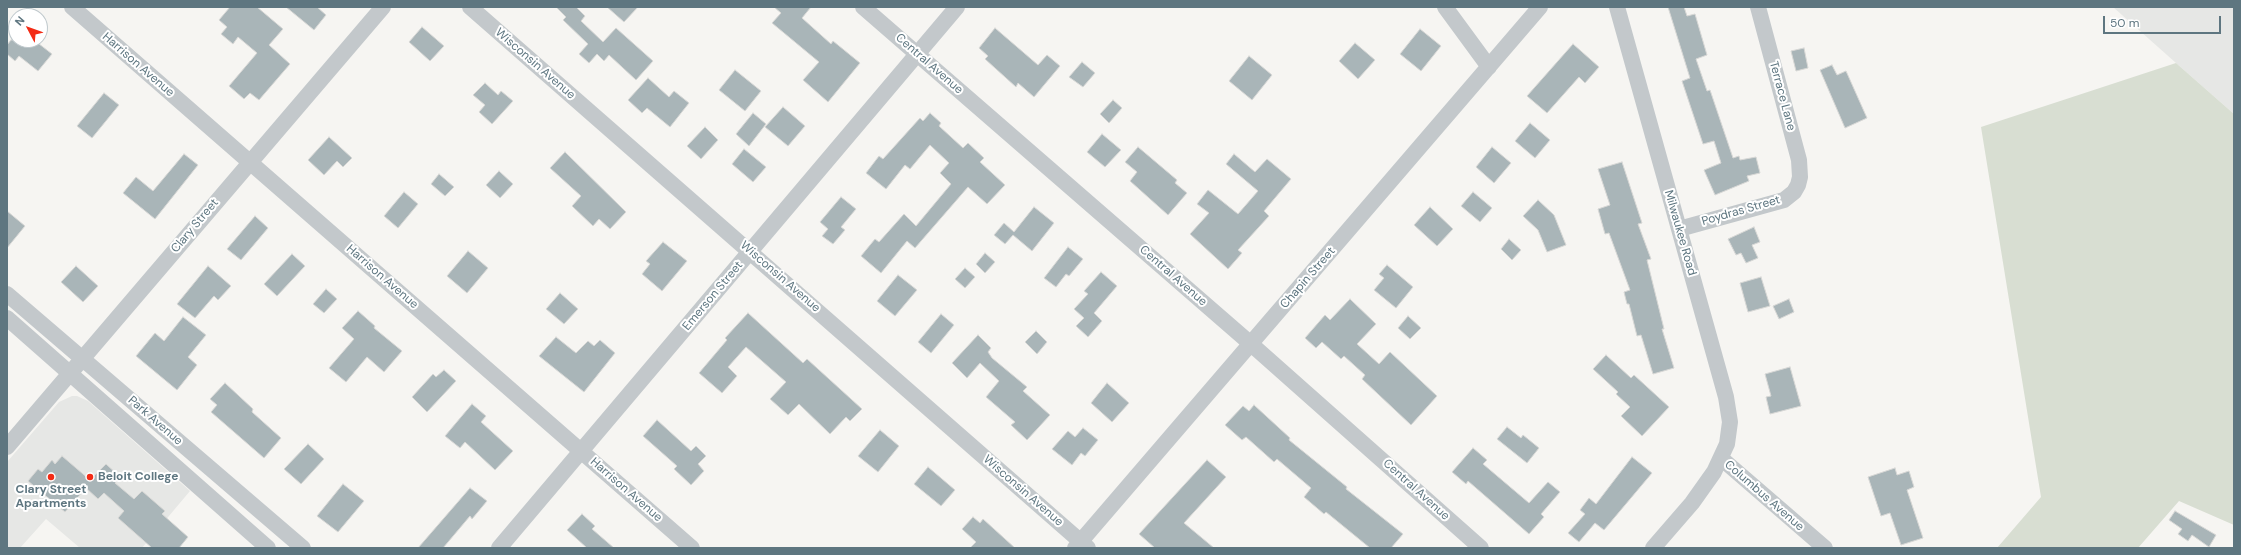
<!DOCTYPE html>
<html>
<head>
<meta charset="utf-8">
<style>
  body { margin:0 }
  #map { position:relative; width:2241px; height:555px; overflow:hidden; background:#f6f5f2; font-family:"DM Sans",sans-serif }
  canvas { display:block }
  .frame { position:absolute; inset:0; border:8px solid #5e7680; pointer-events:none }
  .north { position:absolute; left:8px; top:8px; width:40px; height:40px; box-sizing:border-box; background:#fff; border:1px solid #bfc8cc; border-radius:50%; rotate:311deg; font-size:11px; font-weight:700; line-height:16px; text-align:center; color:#5e7680 }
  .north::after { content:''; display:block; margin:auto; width:14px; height:18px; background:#f32b15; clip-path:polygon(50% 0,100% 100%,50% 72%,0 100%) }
  .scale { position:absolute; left:2103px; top:16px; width:118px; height:18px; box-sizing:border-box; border:2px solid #5e7680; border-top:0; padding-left:5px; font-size:12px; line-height:14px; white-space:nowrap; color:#5e7680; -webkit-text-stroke:3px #fff; paint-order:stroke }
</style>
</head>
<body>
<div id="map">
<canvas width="2241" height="555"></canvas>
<div class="frame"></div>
<div class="north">N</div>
<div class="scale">50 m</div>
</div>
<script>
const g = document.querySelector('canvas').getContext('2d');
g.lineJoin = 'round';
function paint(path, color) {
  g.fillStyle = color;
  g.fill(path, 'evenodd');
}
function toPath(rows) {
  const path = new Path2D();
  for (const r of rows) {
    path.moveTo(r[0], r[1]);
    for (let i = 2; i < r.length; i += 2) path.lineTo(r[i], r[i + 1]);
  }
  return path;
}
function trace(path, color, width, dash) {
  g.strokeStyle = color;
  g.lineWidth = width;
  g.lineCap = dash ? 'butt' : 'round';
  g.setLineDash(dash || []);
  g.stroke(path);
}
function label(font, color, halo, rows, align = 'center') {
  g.font = font + ' "DM Sans",sans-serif';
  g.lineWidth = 4;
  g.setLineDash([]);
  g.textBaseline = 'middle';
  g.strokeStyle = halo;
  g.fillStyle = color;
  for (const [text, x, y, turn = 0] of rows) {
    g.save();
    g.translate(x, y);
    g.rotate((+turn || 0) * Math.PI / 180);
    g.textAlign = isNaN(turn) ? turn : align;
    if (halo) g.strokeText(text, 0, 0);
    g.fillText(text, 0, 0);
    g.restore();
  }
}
const built = toPath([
  [2113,7,2234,7,2234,114,2176,63],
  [72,396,77,396,88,401,190,491,142,548,80,548,46,519,20,548,7,548,7,462,59,402]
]);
const green = toPath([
  [2176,63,2234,114,2234,525,2179,501,2138,548,1997,548,2041,497,1981,127]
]);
const building = toPath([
  [230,7,257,7,283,29,269,45,290,64,259,100,250,93,244,99,229,86,257,53,238,37,233,44,221,34,227,27,219,20,230,7],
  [286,7,317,7,326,15,314,30,286,7],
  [556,7,576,7,585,16,581,21,603,42,616,28,653,61,636,80,609,55,604,61,597,54,589,63,579,54,588,44,563,20,566,17,556,7],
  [607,7,638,7,624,22,607,7],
  [774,7,811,7,802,18,831,44,833,41,860,63,828,102,803,80,819,62,772,23,781,13,774,7],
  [1668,7,1684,7,1687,16,1695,14,1707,55,1696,59,1707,91,1710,90,1733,158,1739,156,1740,160,1756,157,1760,173,1747,176,1749,181,1715,195,1704,170,1721,163,1714,141,1703,144,1682,81,1690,78,1668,7],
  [422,27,444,46,430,61,409,42,422,27],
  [995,28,1038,65,1047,55,1060,66,1034,97,1018,83,1016,87,985,59,988,56,979,48,995,28],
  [1420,29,1441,46,1421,71,1400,54,1420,29],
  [11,40,34,40,52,54,38,71,19,56,15,61,7,54,7,45,11,40],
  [1355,43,1375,60,1358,79,1339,61,1355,43],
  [1573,44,1599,67,1585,83,1579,77,1547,113,1527,96,1573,44],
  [1804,48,1808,68,1796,71,1791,51,1804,48],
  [1249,56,1272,75,1252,100,1229,81,1249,56],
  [1082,62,1095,73,1083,87,1069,77,1082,62],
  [1832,65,1837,75,1846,71,1867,118,1845,128,1820,70,1832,65],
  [735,70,761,91,745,111,719,90,735,70],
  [648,78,669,97,674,91,689,103,670,127,647,108,642,113,628,100,648,78],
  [485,83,498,95,501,91,513,101,492,124,479,112,485,105,473,95,485,83],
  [104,93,119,105,92,138,77,126,104,93],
  [1113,100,1122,108,1109,123,1100,114,1113,100],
  [783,107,805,126,788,146,765,127,783,107],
  [753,113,766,124,749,146,736,134,753,113],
  [930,113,941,123,939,126,963,148,968,143,984,158,980,162,1005,185,987,204,968,187,915,248,907,241,881,273,861,256,875,239,879,242,904,214,916,226,951,184,940,173,949,163,930,145,910,169,905,165,886,189,866,173,879,156,883,159,920,118,923,121,930,113],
  [1530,123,1550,140,1535,158,1515,141,1530,123],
  [705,127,718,140,701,159,687,146,705,127],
  [1102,134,1121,150,1105,167,1087,152,1102,134],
  [329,137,352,158,343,167,337,161,324,175,308,160,329,137],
  [1138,147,1177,180,1175,183,1187,193,1168,215,1130,181,1137,172,1125,162,1138,147],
  [1492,147,1511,163,1494,183,1476,167,1492,147],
  [744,149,766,167,753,182,732,164,744,149],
  [565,152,626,212,610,229,599,219,593,226,572,206,581,196,550,168,565,152],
  [184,154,198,165,155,219,123,193,136,177,153,191,184,154],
  [1234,154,1255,172,1267,159,1291,179,1264,211,1269,216,1238,250,1242,253,1228,269,1190,234,1209,213,1197,204,1208,190,1238,214,1258,191,1226,164,1234,154],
  [1622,162,1642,223,1638,224,1651,259,1647,260,1664,329,1662,329,1674,368,1653,374,1641,335,1637,336,1629,304,1627,304,1624,292,1630,290,1609,233,1605,234,1598,209,1610,205,1598,169,1622,162],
  [499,171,513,184,500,198,486,185,499,171],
  [439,174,454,187,445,196,431,184,439,174],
  [404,192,418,204,398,228,384,216,404,192],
  [1473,192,1492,208,1480,222,1461,206,1473,192],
  [841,197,856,209,841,227,845,230,833,244,822,236,828,229,820,222,841,197],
  [1538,200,1554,215,1566,245,1547,252,1538,230,1523,216,1538,200],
  [1034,207,1054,223,1032,251,1013,235,1005,244,994,235,1004,223,1014,232,1034,207],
  [1430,207,1453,229,1437,246,1414,225,1430,207],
  [7,211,25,226,7,248,7,211],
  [255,216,268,228,241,260,227,249,255,216],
  [1754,227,1760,242,1752,245,1758,258,1746,263,1741,253,1736,255,1728,239,1754,227],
  [1509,239,1521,250,1512,260,1501,249,1509,239],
  [663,242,687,261,662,291,642,274,650,264,646,261,663,242],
  [1068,247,1083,259,1069,276,1066,274,1056,287,1044,278,1068,247],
  [468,251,488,268,467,293,447,276,468,251],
  [985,253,995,262,985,273,976,264,985,253],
  [292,254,305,266,277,296,264,284,292,254],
  [1387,265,1413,287,1396,308,1374,290,1384,278,1379,274,1387,265],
  [76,266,98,286,83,302,61,282,76,266],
  [208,266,231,286,218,300,214,296,195,318,177,304,208,266],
  [965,268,975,277,965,288,955,279,965,268],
  [1101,272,1117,286,1094,313,1102,321,1088,337,1076,326,1084,318,1074,309,1088,294,1084,291,1101,272],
  [898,275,917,290,895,316,877,301,898,275],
  [1761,277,1770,306,1748,312,1740,283,1761,277],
  [326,289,337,299,324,313,313,304,326,289],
  [560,293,578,309,564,324,546,309,560,293],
  [1350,299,1376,324,1357,344,1379,364,1390,352,1437,396,1411,425,1362,379,1365,375,1344,356,1341,359,1322,342,1316,348,1305,338,1325,315,1330,320,1350,299],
  [1789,299,1794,312,1779,319,1773,306,1789,299],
  [358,311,375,326,374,328,402,351,384,372,367,357,346,382,329,368,354,339,342,328,358,311],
  [748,313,803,363,807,359,862,409,850,421,846,417,830,434,799,404,788,415,770,399,786,382,746,347,728,367,737,376,722,393,699,373,727,340,725,338,748,313],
  [941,314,954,325,931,353,918,342,941,314],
  [1408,316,1421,328,1410,339,1398,328,1408,316],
  [183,317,206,335,188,357,197,365,177,390,136,356,155,333,164,341,183,317],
  [1036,331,1047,342,1037,354,1025,342,1036,331],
  [978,335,991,348,988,352,992,358,1027,387,1023,391,1050,415,1027,440,1011,425,1015,422,986,397,999,381,980,363,967,378,952,363,978,335],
  [556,337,576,353,588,341,594,346,600,340,615,353,584,392,539,356,556,337],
  [1606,355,1631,378,1634,375,1669,407,1642,436,1621,416,1630,407,1616,394,1618,392,1593,369,1606,355],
  [1790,367,1801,406,1770,414,1766,397,1771,396,1765,374,1790,367],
  [444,370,456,381,427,412,412,397,433,374,436,377,444,370],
  [225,383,253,409,252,412,281,438,264,458,211,412,217,405,210,399,225,383],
  [1107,383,1129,403,1112,422,1091,403,1107,383],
  [472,404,486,416,481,422,513,451,495,470,465,442,460,448,445,436,472,404],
  [1254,405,1290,438,1289,440,1347,487,1346,489,1403,534,1391,548,1370,548,1326,512,1324,514,1304,497,1311,488,1277,459,1274,462,1246,437,1242,440,1225,425,1243,406,1249,411,1254,405],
  [657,420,691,451,696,446,706,456,698,464,704,471,691,485,674,469,677,466,643,436,657,420],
  [1507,427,1521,438,1523,435,1539,448,1527,463,1497,439,1507,427],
  [1083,428,1098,440,1085,456,1081,453,1072,465,1052,449,1068,431,1075,437,1083,428],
  [880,430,899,446,878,472,858,456,880,430],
  [308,444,324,459,301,484,284,469,308,444],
  [1473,448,1487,460,1483,464,1529,503,1548,482,1560,492,1541,514,1544,517,1529,534,1468,481,1466,484,1452,472,1473,448],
  [62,456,90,480,106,464,120,477,115,483,134,499,142,491,165,511,162,514,188,537,179,548,152,548,118,518,124,511,104,493,98,499,86,488,65,512,28,481,38,469,42,472,52,460,55,464,62,456],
  [1632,457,1652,473,1604,530,1595,523,1579,542,1568,533,1585,514,1580,510,1589,498,1596,504,1632,457],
  [1207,460,1226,477,1184,523,1214,548,1155,548,1139,534,1207,460],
  [928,467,955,490,941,506,914,484,928,467],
  [1895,468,1897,475,1909,471,1914,487,1907,490,1923,538,1901,545,1890,513,1881,516,1868,477,1895,468],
  [343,484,364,501,338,532,317,516,343,484],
  [470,488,487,501,472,519,470,516,443,548,418,548,470,488],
  [2175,511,2216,535,2209,547,2192,535,2188,541,2178,534,2182,529,2169,520,2175,511],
  [582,514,595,526,592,529,614,548,587,548,567,530,582,514],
  [973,517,980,523,983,519,1015,548,970,548,976,542,962,529,973,517]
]);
const minor = toPath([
  [72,7,692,548],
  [470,7,1088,548],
  [863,7,1251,344,1481,548],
  [1445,7,1489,67],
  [1617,7,1726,397,1730,422,1727,444,1714,472,1692,503,1653,548],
  [1679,229,1784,200,1794,192,1798,185,1800,177,1799,160,1758,7],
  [7,294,303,548],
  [7,318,268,548],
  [7,447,383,7],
  [1722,459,1825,548],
  [499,548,957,7],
  [1075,548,1540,7]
]);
const markers = [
  [51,477,4,"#f32b15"],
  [90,477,4,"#f32b15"]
];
const streetNames = [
  ["Wisconsin Avenue",535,64,41],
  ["Central Avenue",929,64,41],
  ["Harrison Avenue",138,65,41],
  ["Terrace Lane",1782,96,75],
  ["Poydras Street",1741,211,-16],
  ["Clary Street",195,226,-50],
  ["Milwaukee Road",1680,233,74],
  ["Central Avenue",1173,276,41],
  ["Harrison Avenue",382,277,41],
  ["Wisconsin Avenue",780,277,41],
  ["Chapin Street",1308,278,-49],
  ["Emerson Street",713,296,-50],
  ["Park Avenue",155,421,41],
  ["Harrison Avenue",626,490,41],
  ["Central Avenue",1416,490,42],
  ["Wisconsin Avenue",1023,491,41],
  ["Columbus Avenue",1764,496,41]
];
const poiNames = [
  ["Beloit College",98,477],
  ["Clary Street",51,490,"center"],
  ["Apartments",51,504,"center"]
];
paint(built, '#e6e7e5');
paint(green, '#d8ded2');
paint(building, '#a9b5b8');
trace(building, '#d7d7d5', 1);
trace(minor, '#c3c8cb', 16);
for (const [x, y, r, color] of markers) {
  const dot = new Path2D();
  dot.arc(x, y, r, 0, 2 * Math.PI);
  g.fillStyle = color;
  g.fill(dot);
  trace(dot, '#fff', 1.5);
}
label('12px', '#5e7680', '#fff', streetNames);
label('bold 12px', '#5e7680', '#fff', poiNames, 'left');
</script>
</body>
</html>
